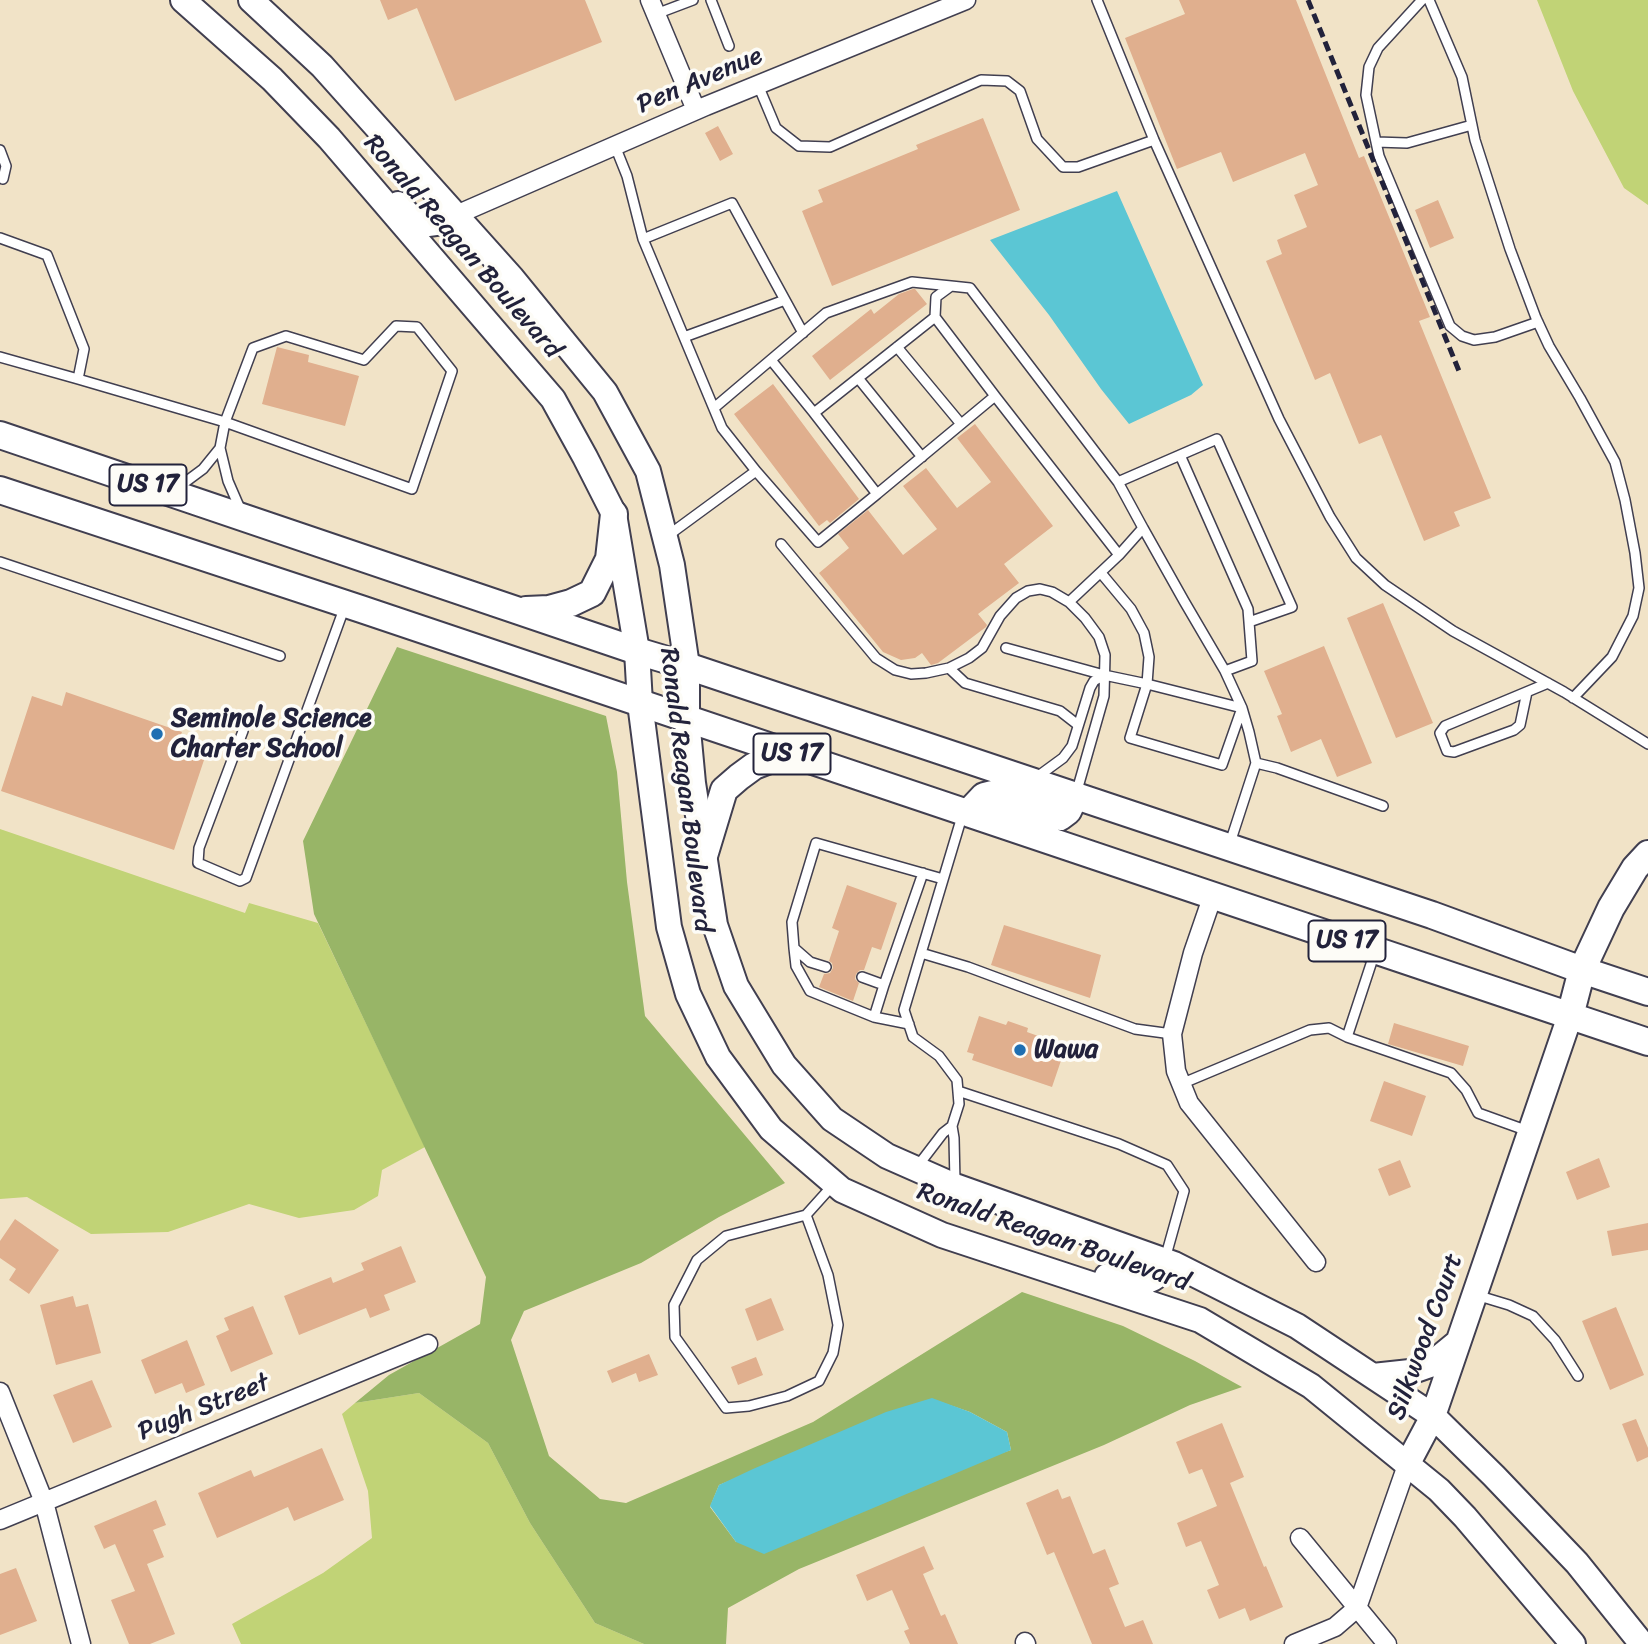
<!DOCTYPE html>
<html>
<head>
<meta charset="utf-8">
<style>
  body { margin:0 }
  canvas { display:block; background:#f1e3c7 }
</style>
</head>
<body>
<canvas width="1648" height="1644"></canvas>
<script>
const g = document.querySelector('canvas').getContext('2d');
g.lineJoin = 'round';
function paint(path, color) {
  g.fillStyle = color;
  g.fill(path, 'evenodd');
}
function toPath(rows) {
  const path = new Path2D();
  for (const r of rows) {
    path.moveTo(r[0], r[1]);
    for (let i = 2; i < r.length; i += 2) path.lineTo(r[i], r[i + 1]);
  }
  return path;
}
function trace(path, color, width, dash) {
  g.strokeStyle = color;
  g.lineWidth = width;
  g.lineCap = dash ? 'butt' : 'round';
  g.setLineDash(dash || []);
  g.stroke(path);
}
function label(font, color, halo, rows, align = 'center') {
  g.font = font + ' Sriracha,sans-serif';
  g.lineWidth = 7;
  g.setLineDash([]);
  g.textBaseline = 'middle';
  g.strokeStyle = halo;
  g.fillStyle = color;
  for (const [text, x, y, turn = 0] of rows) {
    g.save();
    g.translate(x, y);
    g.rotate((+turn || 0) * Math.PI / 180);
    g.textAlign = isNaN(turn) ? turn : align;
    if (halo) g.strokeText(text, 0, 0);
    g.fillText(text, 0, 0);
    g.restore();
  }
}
const green = toPath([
  [1537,0,1648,0,1648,205,1624,188,1573,91],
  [0,829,245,913,249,903,318,923,425,1147,382,1170,378,1196,354,1210,299,1218,249,1204,168,1232,91,1234,27,1197,0,1199],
  [419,1393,488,1443,530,1523,595,1623,644,1644,241,1644,232,1624,323,1573,372,1538,368,1491,342,1414,355,1403]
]);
const forest = toPath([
  [397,647,606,716,617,772,627,882,645,1016,785,1183,719,1217,641,1263,524,1311,511,1340,549,1456,600,1499,626,1503,813,1422,1022,1292,1123,1326,1195,1361,1242,1387,1190,1405,1104,1445,799,1569,728,1608,726,1644,644,1644,595,1623,530,1523,488,1443,419,1393,355,1403,389,1375,480,1324,486,1277,314,914,303,841],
  [932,1399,970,1412,1007,1432,1011,1450,736,1542,710,1507,719,1485]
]);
const water = toPath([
  [1117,191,1203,385,1191,395,1129,424,1101,389,1049,315,990,240],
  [932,1398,970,1412,1007,1432,1011,1450,764,1554,736,1542,710,1506,719,1485,753,1469,886,1412]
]);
const building = toPath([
  [380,0,585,0,602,42,455,101,417,8,388,20],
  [1179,0,1296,0,1359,158,1364,156,1430,317,1419,321,1491,498,1454,512,1460,526,1424,541,1381,435,1359,444,1330,373,1315,380,1266,261,1282,254,1277,240,1307,227,1294,195,1318,185,1305,153,1233,182,1221,152,1177,169,1125,38,1185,14],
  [983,118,1020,210,832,286,802,211,823,202,818,190,918,149,916,145],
  [718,126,733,154,720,161,705,133],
  [1438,200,1454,238,1430,248,1415,210],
  [913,289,915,289,927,304,830,380,812,356,871,309,874,314,899,294],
  [277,347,309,355,308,362,359,376,345,426,262,404],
  [773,384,859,499,830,523,827,520,819,526,734,414],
  [975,424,1053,526,1004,564,1019,583,978,614,987,625,986,627,938,663,931,665,922,653,915,658,901,660,883,652,819,573,849,548,838,534,868,510,903,555,937,529,903,486,926,468,957,508,991,482,957,438],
  [1383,603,1433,723,1396,738,1347,618],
  [1324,646,1372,763,1337,777,1321,739,1291,752,1277,716,1282,714,1264,671],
  [66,692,182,732,177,744,206,754,174,850,1,791,32,696,62,706],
  [847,885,897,903,881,950,872,947,864,970,860,970,856,974,855,979,859,983,853,1001,819,987,824,974,830,973,833,968,832,963,829,961,839,931,832,928],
  [1004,925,1101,955,1090,998,991,965],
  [979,1016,1006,1025,1008,1021,1028,1028,1027,1032,1066,1046,1052,1087,972,1060,974,1054,967,1052],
  [1394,1023,1469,1046,1463,1066,1388,1044],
  [1384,1081,1426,1096,1412,1136,1370,1121],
  [1599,1158,1610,1187,1577,1200,1566,1172],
  [1400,1160,1411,1187,1389,1196,1378,1169],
  [15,1219,59,1250,29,1294,9,1280,16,1269,0,1258,0,1241],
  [1648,1223,1648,1250,1612,1256,1607,1231],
  [401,1246,416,1282,384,1295,390,1310,370,1318,366,1308,299,1335,284,1296,331,1277,333,1283,364,1270,361,1263],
  [73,1296,76,1307,88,1304,101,1353,56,1365,40,1305],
  [771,1298,784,1330,757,1341,745,1309],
  [253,1306,273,1354,231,1372,216,1336,229,1330,224,1318],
  [1616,1307,1644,1375,1610,1390,1582,1321],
  [187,1340,205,1385,186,1393,182,1383,155,1394,141,1360],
  [649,1354,658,1375,639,1382,636,1373,612,1383,607,1371],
  [756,1357,763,1375,738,1385,731,1367],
  [92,1380,112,1427,73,1443,53,1395],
  [1636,1419,1648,1448,1648,1457,1637,1462,1622,1424],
  [1222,1423,1244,1477,1230,1483,1264,1567,1266,1566,1283,1607,1250,1621,1245,1608,1219,1619,1207,1590,1219,1585,1201,1541,1186,1547,1177,1523,1217,1506,1202,1469,1189,1474,1176,1442],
  [322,1448,344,1500,294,1521,288,1507,217,1538,198,1493,251,1470,254,1477],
  [1058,1489,1062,1499,1070,1496,1093,1554,1105,1549,1119,1584,1109,1588,1125,1627,1143,1620,1153,1644,1092,1644,1054,1552,1047,1555,1026,1503],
  [156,1500,166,1525,153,1530,164,1557,147,1564,175,1634,150,1644,129,1644,111,1600,135,1591,115,1544,104,1549,94,1526],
  [924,1546,934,1569,923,1574,941,1616,945,1614,958,1644,910,1644,904,1631,909,1629,892,1590,867,1601,856,1575],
  [16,1568,37,1621,0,1635,0,1574]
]);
const lane = toPath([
  [711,0,729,46],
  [1097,0,1154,140,1279,419,1330,517,1356,558,1385,585,1453,631,1564,692,1648,744],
  [1422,0,1378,48,1369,67,1366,95,1379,156,1450,326,1462,336,1474,340,1495,337,1538,322],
  [1429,0,1462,77,1475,140,1510,249,1536,318,1549,346,1580,398,1615,462,1625,500,1635,553,1639,588,1633,616,1612,657,1573,698],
  [656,14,693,0],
  [758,85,776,128,799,146,830,147,981,80,1007,81,1020,91,1037,139,1063,167,1078,167,1154,140],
  [1376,142,1407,143,1472,125],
  [615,146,627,176,643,239,722,428,756,471],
  [0,150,6,166,3,179,0,177],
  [0,238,47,255,84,349,78,379,0,357],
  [643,239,732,203,803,333],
  [935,317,995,396],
  [396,326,417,327,452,371,412,489,225,422,253,348,286,336,364,360,396,326],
  [684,337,785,300],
  [897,347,961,424],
  [771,360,814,413],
  [858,378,922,457],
  [78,379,225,422,220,448,228,481,241,511],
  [714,408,826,313,912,282,951,286],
  [1180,455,1248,609,1252,661,1225,671],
  [1118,482,1217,439,1292,607,1249,622],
  [176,489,203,469,220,448],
  [1143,528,1184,601,1225,671,1242,708,1249,732,1256,763,1229,846],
  [666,537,756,471,818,542,877,494],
  [781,544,876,658,895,670,911,674,926,673,949,668,969,658,982,648,1000,616,1016,598,1028,591,1040,589,1052,592,1069,602],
  [0,562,280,656],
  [1006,648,1104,675,1147,684,1130,738,1222,765,1242,708,1147,684,1149,657,1144,633,1131,609,1101,573],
  [949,668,965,683,1060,711,1078,725],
  [1527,692,1520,725,1514,730,1454,752,1447,751,1440,733,1445,726,1548,683],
  [243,731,199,848,198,863,240,881,246,878,345,606],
  [1256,763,1277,768,1383,806],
  [1037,777,1063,758,1072,746,1090,688,1094,681,1104,675],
  [1076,794,1104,696,1105,655,1099,637,1085,618,1069,602,1119,555,1143,528,1118,482,970,288,951,286,936,297,935,317,814,413,877,494,995,396,1119,555],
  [794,948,796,966,810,991,874,1017,909,1024],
  [921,953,968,967,1135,1029,1172,1034],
  [826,967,810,962,794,948,792,922,816,843,943,879],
  [862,977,884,985],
  [874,1017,884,985,923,873],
  [1347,1037,1375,952],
  [1181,1084,1310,1030,1329,1028,1347,1037,1451,1073,1466,1090,1478,1113,1528,1131],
  [958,1091,1119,1144,1167,1165,1184,1191,1165,1259],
  [917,1167,943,1133,952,1126],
  [955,1182,954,1138,952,1126,959,1104,957,1080,939,1056,913,1037,904,1010,963,813],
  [806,1215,828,1275,838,1325,833,1353,819,1381,787,1396,749,1406,726,1408,675,1337,674,1305,697,1260,726,1236,806,1215,833,1185],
  [1476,1295,1509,1305,1533,1316,1555,1340,1578,1376]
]);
const street = toPath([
  [650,0,696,110],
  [456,215,706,106,966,0],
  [1213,895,1193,953,1172,1034,1176,1071,1189,1103,1316,1262],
  [0,1392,44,1502,81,1644],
  [0,1520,428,1344],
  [1300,1538,1387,1644],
  [1025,1642,1026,1644],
  [1294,1644,1335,1627,1357,1608,1407,1465]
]);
const secondary = toPath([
  [183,0,272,79,329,138,553,399,585,457,614,514,637,651,640,703,669,927,688,994,718,1057,771,1129,842,1190,942,1235,1200,1320,1311,1386,1439,1490,1465,1517,1573,1644],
  [251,0,322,66,512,278,605,392,648,471,672,565,687,666,687,719,693,783,715,925,736,986,784,1065,832,1119,887,1156,955,1186,1174,1264,1297,1326,1433,1416,1494,1476,1577,1563,1642,1644],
  [398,204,412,218,428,224,443,222,456,215],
  [1107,1276,1130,1282,1145,1282,1154,1278,1164,1261],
  [1373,1376,1410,1372,1430,1365,1458,1342],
  [1407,1465,1433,1416,1570,1016]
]);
const primary = toPath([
  [0,435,637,651,687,666,1432,915,1582,970,1648,992],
  [0,490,361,609,1648,1042],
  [526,610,549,609,571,603,592,593,609,559,614,514],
  [968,813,984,796,992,794,1060,817,1068,811,1075,796],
  [704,856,724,790,739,777,754,766,772,759,797,755],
  [1570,1016,1582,970,1611,908,1635,868,1648,854]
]);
const rail = toPath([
  [1308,0,1459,371]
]);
const markers = [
  [157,734,7,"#1f6fb2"],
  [1020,1050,7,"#1f6fb2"]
];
const shields = [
  [148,485,77],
  [792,754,77],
  [1347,941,77]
];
const shieldNames = [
  ["US 17",148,485],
  ["US 17",792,754],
  ["US 17",1347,941]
];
const streetNames = [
  ["Pen Avenue",700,81,-23],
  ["Ronald Reagan Boulevard",462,247,49],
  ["Ronald Reagan Boulevard",685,790,83],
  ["Ronald Reagan Boulevard",1053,1238,19],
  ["Silkwood Court",1426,1337,-70],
  ["Pugh Street",204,1408,-22]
];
const poiNames = [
  ["Seminole Science",171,719],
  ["Charter School",171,749],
  ["Wawa",1034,1050]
];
paint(green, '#c1d376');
paint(forest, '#98b567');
paint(water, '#5bc6d4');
paint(building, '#e0af8e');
trace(lane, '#413f50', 12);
trace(street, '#413f50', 21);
trace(secondary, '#413f50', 28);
trace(primary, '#413f50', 30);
trace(lane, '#fff', 9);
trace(street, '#fff', 18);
trace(secondary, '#fff', 24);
trace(primary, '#fff', 26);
trace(rail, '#22223b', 5, [10, 5]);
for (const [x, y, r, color] of markers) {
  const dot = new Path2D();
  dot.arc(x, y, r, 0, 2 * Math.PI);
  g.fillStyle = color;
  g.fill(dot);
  trace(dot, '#fdfcf7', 2.5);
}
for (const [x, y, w] of shields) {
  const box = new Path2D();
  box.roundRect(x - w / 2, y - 20.5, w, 41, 5);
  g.fillStyle = '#fdfcf7';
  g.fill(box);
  trace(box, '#22223b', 2);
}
label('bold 24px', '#22223b', null, shieldNames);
label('26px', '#22223b', '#fdfcf7', streetNames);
label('bold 26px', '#22223b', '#fdfcf7', poiNames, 'left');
</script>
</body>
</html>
